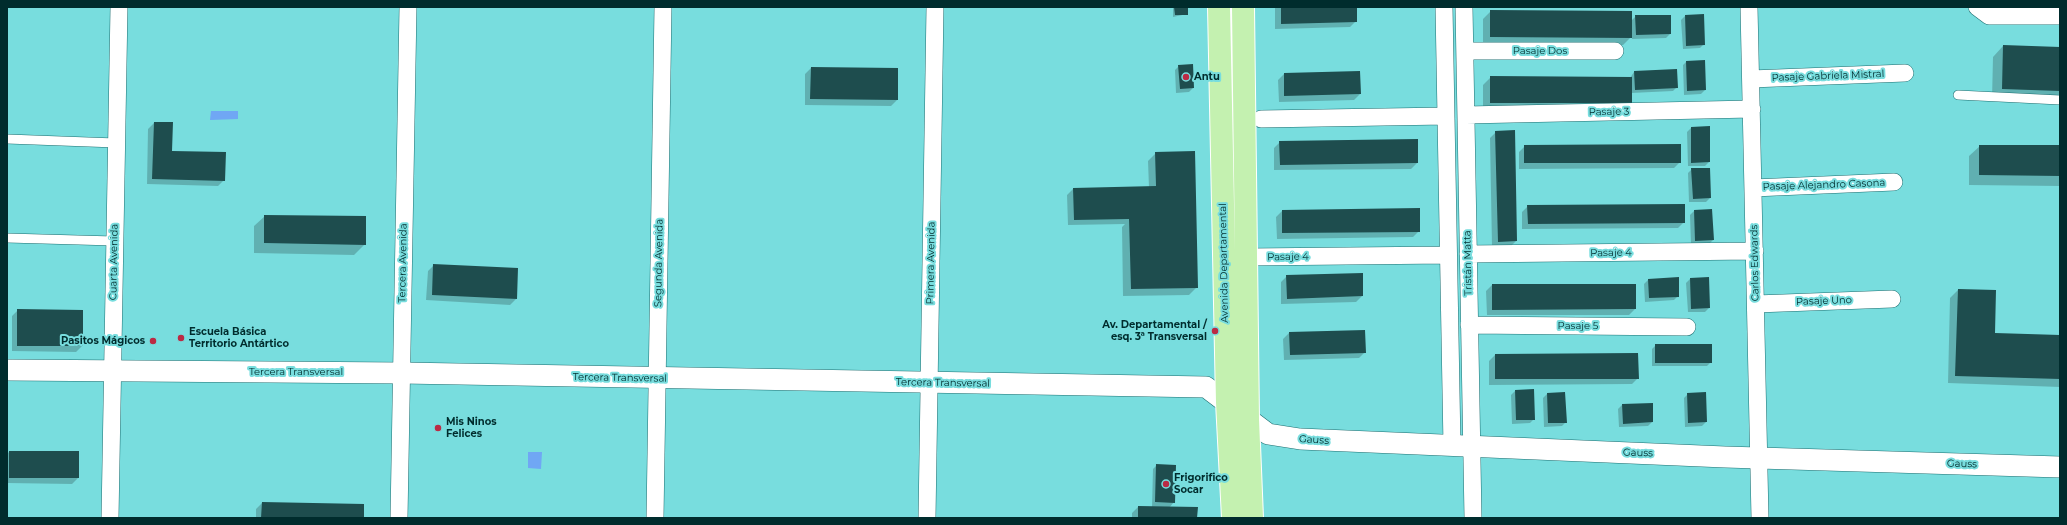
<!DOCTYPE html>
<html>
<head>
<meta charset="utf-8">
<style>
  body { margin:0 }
  #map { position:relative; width:2067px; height:525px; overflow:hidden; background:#78ddde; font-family:Montserrat,sans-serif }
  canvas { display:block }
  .frame { position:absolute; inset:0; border:8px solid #002c2d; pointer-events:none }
</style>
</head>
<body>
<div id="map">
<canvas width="2067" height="525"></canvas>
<div class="frame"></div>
</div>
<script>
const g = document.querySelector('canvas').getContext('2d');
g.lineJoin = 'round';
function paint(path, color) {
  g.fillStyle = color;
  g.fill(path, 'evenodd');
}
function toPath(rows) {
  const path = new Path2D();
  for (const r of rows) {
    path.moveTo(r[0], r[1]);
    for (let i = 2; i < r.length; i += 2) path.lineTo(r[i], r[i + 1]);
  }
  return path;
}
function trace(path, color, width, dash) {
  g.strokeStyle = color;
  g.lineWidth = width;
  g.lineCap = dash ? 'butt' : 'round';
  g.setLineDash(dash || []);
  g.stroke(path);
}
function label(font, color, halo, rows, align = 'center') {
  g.font = font + ' Montserrat,sans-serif';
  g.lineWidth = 4;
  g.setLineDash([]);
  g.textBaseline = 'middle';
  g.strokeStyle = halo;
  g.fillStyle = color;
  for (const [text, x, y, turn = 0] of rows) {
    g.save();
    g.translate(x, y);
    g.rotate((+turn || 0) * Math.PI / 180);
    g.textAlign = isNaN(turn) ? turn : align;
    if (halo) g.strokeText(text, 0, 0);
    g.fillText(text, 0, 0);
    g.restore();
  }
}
const water = toPath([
  [211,111,238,111,238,119,210,120],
  [528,452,542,452,541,469,528,468]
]);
const shadow = toPath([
  [1173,7,1187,7,1187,14,1173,17],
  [1275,7,1356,7,1356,21,1350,27,1275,29],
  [1491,11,1631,21,1636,16,1670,34,1666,38,1632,39,1632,36,1623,45,1483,44,1483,19],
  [1685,16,1704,44,1700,48,1683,49,1681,20],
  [2003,46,2060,48,2060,101,1992,99,1993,57],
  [1686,62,1705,90,1701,94,1684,95,1683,65],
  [1179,66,1193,88,1189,92,1176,93,1175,70],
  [811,68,897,69,897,100,891,106,805,105,805,74],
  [1359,72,1360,94,1354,100,1279,102,1278,80,1284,74],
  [1634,72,1677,87,1673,91,1631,93,1631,103,1623,111,1483,110,1483,85,1491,77,1630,78],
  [154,123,171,152,224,180,218,186,147,184,148,129],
  [1691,128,1709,162,1705,166,1688,166,1687,132],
  [1496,132,1516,241,1510,247,1492,247,1490,138],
  [1280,142,1417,163,1411,169,1274,170,1274,148],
  [1525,146,1680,162,1674,168,1519,169,1519,152],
  [1980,146,2060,146,2060,186,1969,185,1969,156],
  [1156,153,1197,287,1189,295,1123,296,1122,227,1125,224,1068,225,1067,195,1073,189,1149,188,1148,161],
  [1692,169,1710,198,1706,202,1689,202,1688,173],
  [1528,206,1684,222,1678,228,1522,229,1522,212],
  [1282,211,1419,231,1413,237,1277,239,1276,217],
  [1694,211,1713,240,1709,244,1691,244,1690,215],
  [265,216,365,244,354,255,254,253,254,226],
  [434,265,516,299,510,305,426,300,428,271],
  [1287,276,1362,296,1356,302,1281,304,1281,282],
  [1690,279,1709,308,1705,312,1688,312,1686,283],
  [1648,280,1678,296,1674,300,1645,302,1644,284],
  [1492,285,1635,309,1629,315,1487,315,1486,291],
  [1958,290,1994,334,2060,336,2060,387,1948,383,1950,298],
  [18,310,82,346,76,352,12,351,12,316],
  [1289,333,1365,352,1359,358,1284,360,1283,339],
  [1656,345,1711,362,1707,366,1652,366,1652,349],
  [1637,354,1638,378,1632,384,1489,385,1489,361,1495,355],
  [1515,391,1534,419,1530,423,1512,424,1511,395],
  [1705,393,1706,422,1702,426,1685,427,1684,398,1688,394],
  [1547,394,1566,422,1562,426,1544,427,1543,398],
  [1622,405,1652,422,1648,426,1619,427,1618,409],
  [9,452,78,478,72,484,7,483,7,454],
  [1157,465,1174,502,1169,508,1196,518,1132,518,1132,513,1138,507,1152,507,1153,469],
  [262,503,363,518,256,518,256,509]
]);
const building = toPath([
  [1174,7,1188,7,1188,15,1175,15],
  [1281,7,1357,7,1357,22,1281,24],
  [1490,10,1632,11,1632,38,1490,37],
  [1704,14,1705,45,1686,46,1685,15],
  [1635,15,1671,15,1671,34,1636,35],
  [2003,45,2060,47,2060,91,2002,89],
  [1705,60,1706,90,1687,91,1686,61],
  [1193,64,1194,88,1180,89,1178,65],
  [811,67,898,68,898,100,810,99],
  [1677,69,1678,88,1635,90,1634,71],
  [1360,71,1361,94,1284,96,1284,73],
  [1490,76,1632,77,1632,103,1490,103],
  [154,122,173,122,172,151,226,152,225,181,152,179],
  [1710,126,1710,162,1691,163,1691,127],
  [1515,130,1517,241,1498,242,1495,131],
  [1418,139,1418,163,1280,165,1279,141],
  [1681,144,1681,163,1524,163,1524,145],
  [1979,145,2060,145,2060,176,1979,175],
  [1195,151,1198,288,1131,289,1129,219,1074,220,1073,188,1156,186,1155,152],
  [1691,168,1710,168,1711,198,1693,199],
  [1685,204,1685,223,1528,224,1527,205],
  [1420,208,1420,232,1282,233,1282,210],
  [1712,209,1714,240,1695,241,1694,210],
  [264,215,366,216,366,245,264,243],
  [433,264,518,268,517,299,432,295],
  [1363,273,1363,296,1287,299,1286,275],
  [1679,277,1679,297,1649,298,1648,279],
  [1709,277,1710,308,1691,309,1690,278],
  [1492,284,1636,284,1636,309,1492,310],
  [1958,289,1996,290,1995,333,2060,335,2060,379,1955,376],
  [17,309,83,310,83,346,17,346],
  [1365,330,1366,353,1290,355,1289,332],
  [1655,344,1712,344,1712,363,1655,363],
  [1638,353,1639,379,1495,379,1495,354],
  [1534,389,1535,420,1516,420,1515,390],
  [1565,392,1567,423,1548,423,1547,393],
  [1706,392,1707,422,1688,423,1687,393],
  [1653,403,1653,422,1623,424,1622,404],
  [9,451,79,451,79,478,9,478],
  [1156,464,1176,465,1175,503,1155,502],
  [262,502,364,504,364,518,261,518],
  [1138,506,1198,507,1197,518,1138,518]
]);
const service = toPath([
  [1958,95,2060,100],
  [7,139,116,143],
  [7,238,114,241]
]);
const minor = toPath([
  [1444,7,1452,446],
  [1464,7,1473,518],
  [1749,7,1760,518],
  [1977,7,1989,16,2060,16],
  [1465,51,1615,51],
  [1751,79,1905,73],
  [1466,115,1752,109],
  [1261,119,1446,116],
  [1753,188,1894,182],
  [1468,254,1755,251],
  [1248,257,1448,255],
  [1756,304,1892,299],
  [1469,325,1687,327],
  [110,518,119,7],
  [399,518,408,7],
  [655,518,663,7],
  [927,518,935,7]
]);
const tertiary = toPath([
  [7,370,402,373,1206,387,1268,434,1300,439,1725,457,2060,467]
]);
const primary = toPath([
  [1219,7,1227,402,1233,518],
  [1243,7,1248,420,1252,518]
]);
const markers = [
  [1186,77,4,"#bb2a44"],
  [1215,331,4,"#bb2a44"],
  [181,338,4,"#bb2a44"],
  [153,341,4,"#bb2a44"],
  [438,428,4,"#bb2a44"],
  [1166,484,4,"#bb2a44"]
];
const streetNames = [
  ["Pasaje Dos",1540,51],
  ["Pasaje Gabriela Mistral",1828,76,-2],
  ["Pasaje 3",1609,112,-1],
  ["Pasaje Alejandro Casona",1824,185,-2],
  ["Pasaje 4",1611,253,-1],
  ["Pasaje 4",1288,257,-1],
  ["Cuarta Avenida",114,262,-89],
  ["Tercera Avenida",403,263,-89],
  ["Segunda Avenida",659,263,-89],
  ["Primera Avenida",931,263,-89],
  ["Avenida Departamental",1224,263,-91],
  ["Tristán Matta",1468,263,-91],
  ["Carlos Edwards",1755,263,-91],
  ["Pasaje Uno",1824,301,-2],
  ["Pasaje 5",1578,326],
  ["Tercera Transversal",296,372],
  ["Tercera Transversal",620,378,1],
  ["Tercera Transversal",943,383,1],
  ["Gauss",1314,440,4],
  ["Gauss",1638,453,2],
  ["Gauss",1962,464,2]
];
const poiNames = [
  ["Antu",1194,77],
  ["Av. Departamental /",1207,325,"right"],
  ["esq. 3ª Transversal",1207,337,"right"],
  ["Escuela Básica",189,332],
  ["Territorio Antártico",189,344],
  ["Pasitos Mágicos",145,341,"right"],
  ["Mis Ninos",446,422],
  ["Felices",446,434],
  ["Frigorifico",1174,478],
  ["Socar",1174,490]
];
paint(water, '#70a7f4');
paint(shadow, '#0003');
paint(building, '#1e4d4e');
trace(service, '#1c6e70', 10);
trace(minor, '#1c6e70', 18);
trace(tertiary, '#1c6e70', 22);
trace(primary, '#fff', 24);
trace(service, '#fff', 9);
trace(minor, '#fff', 17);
trace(tertiary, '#fff', 21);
trace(primary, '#c4f1b0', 22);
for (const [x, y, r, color] of markers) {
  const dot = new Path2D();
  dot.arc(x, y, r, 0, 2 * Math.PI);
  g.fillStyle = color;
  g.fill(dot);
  trace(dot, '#78ddde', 1.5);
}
label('10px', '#002c2d', '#78ddde', streetNames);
label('bold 10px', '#002c2d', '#78ddde', poiNames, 'left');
</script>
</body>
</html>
